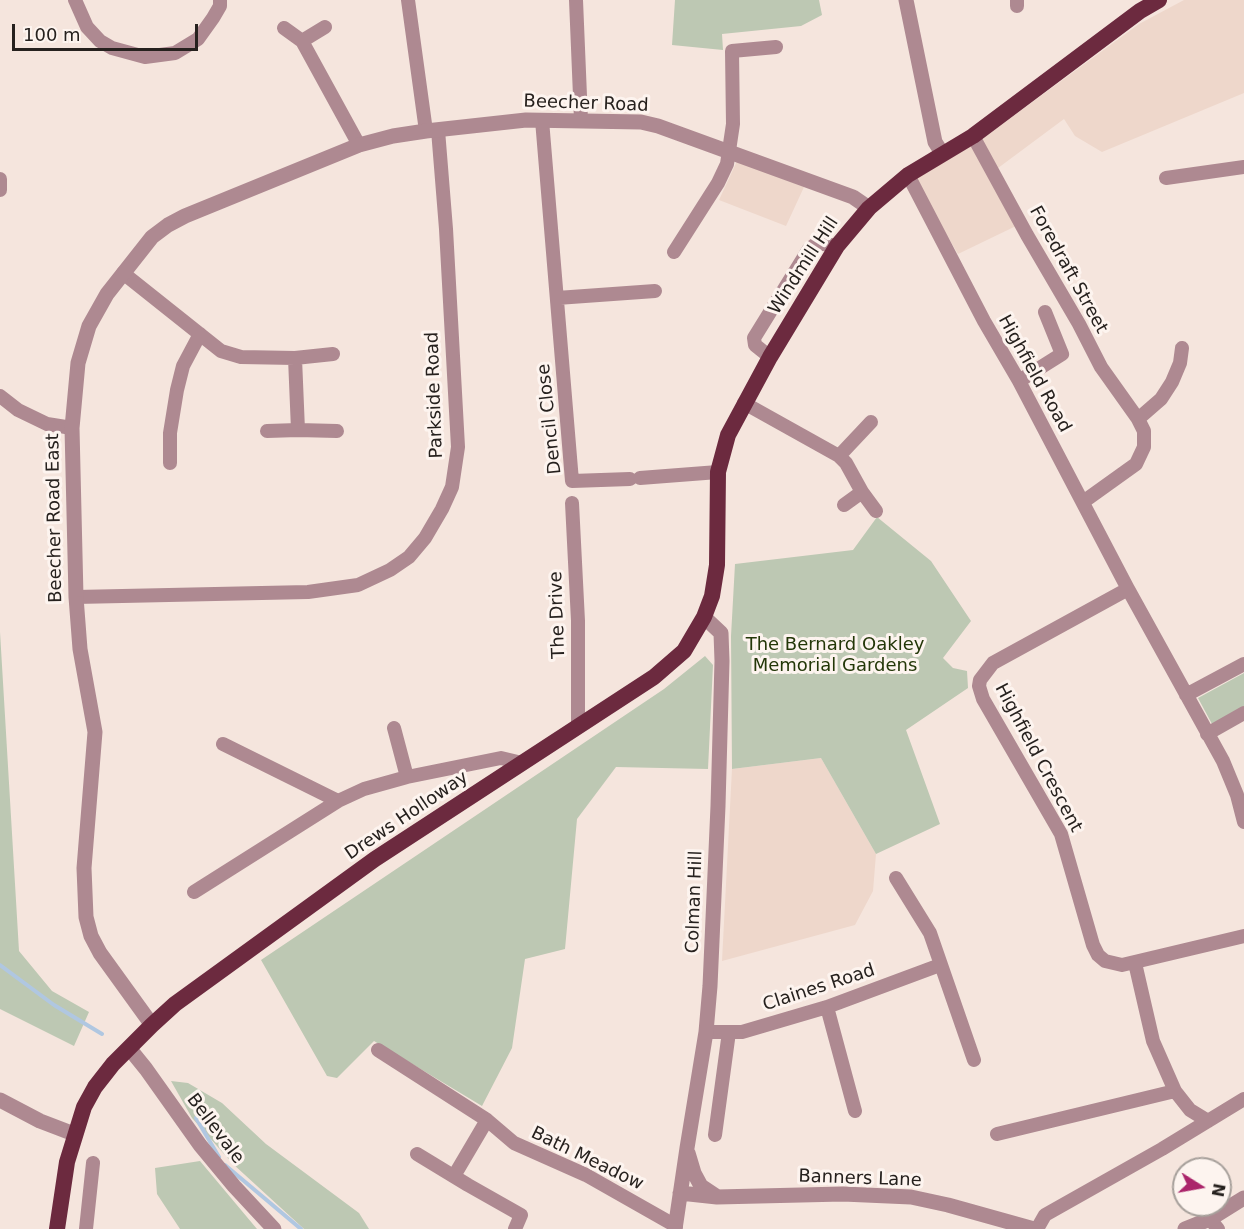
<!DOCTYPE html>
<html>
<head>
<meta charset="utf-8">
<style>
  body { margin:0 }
  #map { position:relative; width:1244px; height:1229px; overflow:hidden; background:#f5e5dd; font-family:"DejaVu Sans",sans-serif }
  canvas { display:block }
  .north { position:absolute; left:1172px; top:1157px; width:60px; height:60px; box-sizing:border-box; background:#fdf4ef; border:2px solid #a7a09b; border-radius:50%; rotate:101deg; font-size:16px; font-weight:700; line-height:24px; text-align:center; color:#26211e }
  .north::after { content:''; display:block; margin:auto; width:21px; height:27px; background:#ab256b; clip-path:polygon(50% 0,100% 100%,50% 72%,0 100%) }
  .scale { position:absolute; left:12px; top:24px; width:186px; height:27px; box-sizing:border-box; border:3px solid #26211e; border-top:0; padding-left:8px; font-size:18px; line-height:21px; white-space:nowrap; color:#26211e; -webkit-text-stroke:4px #fdf4ef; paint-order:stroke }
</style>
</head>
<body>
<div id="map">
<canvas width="1244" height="1229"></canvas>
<div class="north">N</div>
<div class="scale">100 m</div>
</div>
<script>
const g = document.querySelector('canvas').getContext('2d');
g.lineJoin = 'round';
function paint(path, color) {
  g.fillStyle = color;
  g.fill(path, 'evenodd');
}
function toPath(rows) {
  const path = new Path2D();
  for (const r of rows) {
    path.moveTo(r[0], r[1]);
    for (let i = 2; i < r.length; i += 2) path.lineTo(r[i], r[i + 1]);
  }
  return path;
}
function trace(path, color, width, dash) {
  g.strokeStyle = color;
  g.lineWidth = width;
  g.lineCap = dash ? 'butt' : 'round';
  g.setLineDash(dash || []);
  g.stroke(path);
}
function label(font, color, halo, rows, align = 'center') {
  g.font = font + ' "DejaVu Sans",sans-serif';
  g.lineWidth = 6;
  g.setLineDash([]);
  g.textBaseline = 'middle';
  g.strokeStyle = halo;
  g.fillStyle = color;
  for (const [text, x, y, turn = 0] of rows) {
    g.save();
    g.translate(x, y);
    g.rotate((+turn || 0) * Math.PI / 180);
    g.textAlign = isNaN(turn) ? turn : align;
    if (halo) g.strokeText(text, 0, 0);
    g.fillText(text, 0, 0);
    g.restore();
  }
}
const built = toPath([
  [1184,0,1244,0,1244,93,1102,152,1075,136,1064,119,990,174,1016,226,958,254,914,180,982,139,1139,24],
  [737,161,804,187,786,226,719,200],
  [821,758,876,854,873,891,855,925,722,961,732,769]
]);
const green = toPath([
  [675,0,819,0,822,15,801,26,722,34,723,50,672,45],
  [877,517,931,561,971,621,943,658,953,668,967,671,968,688,906,730,940,824,876,854,821,758,732,769,731,636,735,564,853,550],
  [0,632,19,951,52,991,89,1012,74,1046,0,1009],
  [705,656,713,665,708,769,616,767,577,819,565,949,525,959,512,1048,482,1106,374,1041,337,1078,327,1076,261,960,664,689],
  [1244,673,1244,706,1212,724,1198,698],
  [171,1081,188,1083,222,1103,266,1144,359,1213,369,1229,304,1229,233,1164,192,1118],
  [200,1161,257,1229,180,1229,157,1194,155,1168]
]);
const stream = toPath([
  [0,965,54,1005,102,1034],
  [196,1118,219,1157],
  [225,1165,301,1229]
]);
const minor = toPath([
  [75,0,87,27,100,41,112,48,145,57,175,53,198,39,213,18,220,6,220,0],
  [408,0,426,131],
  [576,0,581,120],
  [1017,0,1017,6],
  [284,28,302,41,325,27],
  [302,41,359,145],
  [542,120,572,481,630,479],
  [973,136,1027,235,1079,324,1101,367,1138,419],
  [908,175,984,321,1019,381,1128,589],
  [1166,178,1244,167],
  [0,179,0,190],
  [674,252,718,183,727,164,733,124,732,51,776,47],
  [123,273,221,351,241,357,295,358,333,354],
  [557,298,655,291],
  [770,357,755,345,754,338,809,249,817,243,837,246],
  [1019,381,1062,354,1045,312],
  [0,396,18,410,47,424,72,428],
  [744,403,839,456,846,463,862,492,876,511],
  [298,430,337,431],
  [267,431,298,430,295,358],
  [839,456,871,422],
  [170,463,170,433,177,390,183,366,200,334],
  [640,478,718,472],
  [1083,502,1136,464,1144,447,1144,431,1138,419,1161,399,1172,382,1180,363,1182,348],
  [572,503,578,621,578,727],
  [844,505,862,492],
  [76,597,308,592,358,585,390,570,409,557,425,538,442,509,452,487,458,447,446,229,438,130],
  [1186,695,1244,664],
  [394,728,407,777],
  [1207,734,1244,713],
  [223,744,338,801],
  [1244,822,1237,795,1223,761,1128,589,993,663,980,680,979,686,983,699,1061,834,1093,945,1098,955,1105,961,1122,965,1244,936],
  [896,878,930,933,974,1060],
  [194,892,338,801,364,789,407,777,501,758,522,763],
  [1135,963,1153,1041,1175,1091],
  [827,1007,855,1111],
  [706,1032,742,1032,827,1007,940,965],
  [378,1050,487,1120,514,1143,586,1175,676,1226],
  [997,1134,1175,1091,1190,1110,1208,1121],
  [715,1135,729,1032],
  [417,1154,468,1185,521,1215,515,1229],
  [454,1176,487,1120],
  [1210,1219,1218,1229],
  [86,1229,93,1163],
  [1037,1229,1045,1215,1162,1149,1244,1099]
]);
const tertiary = toPath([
  [906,0,935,142,942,153],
  [152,1025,100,953,91,936,86,917,84,868,95,732,80,649,76,597,72,428,78,363,89,326,107,294,152,237,168,225,185,216,359,145,393,136,426,131,526,120,641,122,658,126,853,197,869,208],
  [129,1048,146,1069,200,1145,234,1186,274,1229],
  [0,1100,40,1121,74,1134],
  [688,1153,694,1173,701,1186,716,1196],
  [680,1193,717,1197,843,1194,911,1197,948,1205,1034,1229],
  [675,1229,687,1148,706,1032,710,986,718,806,722,661,721,633,704,617],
  [1185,1229,1210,1219,1244,1198]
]);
const trunk = toPath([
  [57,1229,67,1162,84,1107,95,1087,113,1064,152,1025,175,1004,375,859,654,677,684,651,704,617,712,596,717,565,718,472,728,435,770,357,837,246,869,208,908,175,973,136,1140,11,1159,0]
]);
const streetNames = [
  ["Beecher Road",586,104,2],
  ["Windmill Hill",804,266,-57],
  ["Foredraft Street",1068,270,61],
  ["Highfield Road",1034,374,61],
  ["Parkside Road",435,395,-92],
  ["Dencil Close",550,419,-96],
  ["Beecher Road East",55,518,-91],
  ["The Drive",558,615,-92],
  ["Highfield Crescent",1038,758,62],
  ["Drews Holloway",407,816,-34],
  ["Colman Hill",695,902,-88],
  ["Claines Road",819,988,-18],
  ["Bellevale",215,1129,53],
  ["Bath Meadow",587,1159,26],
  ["Banners Lane",860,1179,2]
];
const parkNames = [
  ["The Bernard Oakley",835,645],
  ["Memorial Gardens",835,666]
];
paint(built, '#eed7cb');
paint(green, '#bdc8b3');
trace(stream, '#b0c7e1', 4);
trace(minor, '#ae8991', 14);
trace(tertiary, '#ae8991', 15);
trace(trunk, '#6c2a3f', 16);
label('18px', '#26211e', '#fdf4ef', streetNames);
label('18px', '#233708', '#fdf4ef', parkNames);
</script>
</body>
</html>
